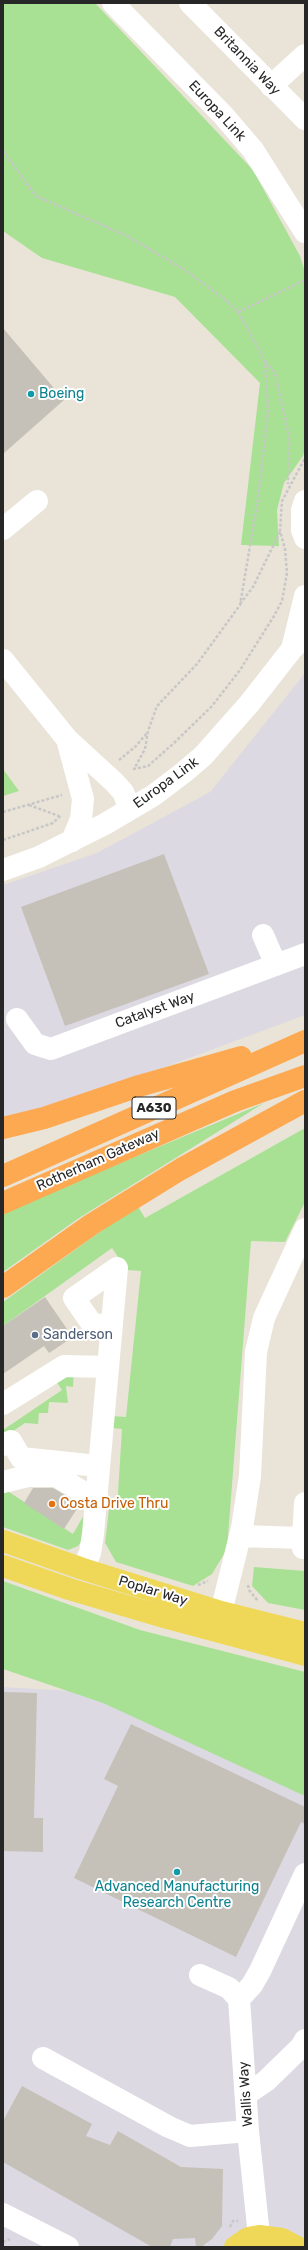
<!DOCTYPE html>
<html>
<head>
<meta charset="utf-8">
<style>
  body { margin:0 }
  #map { position:relative; width:308px; height:2250px; overflow:hidden; background:#eae4d8; font-family:Rubik,sans-serif }
  canvas { display:block }
  .frame { position:absolute; inset:0; border:4px solid #272727; pointer-events:none }
</style>
</head>
<body>
<div id="map">
<canvas width="308" height="2250"></canvas>
<div class="frame"></div>
</div>
<script>
const g = document.querySelector('canvas').getContext('2d');
g.lineJoin = 'round';
function paint(path, color) {
  g.fillStyle = color;
  g.fill(path, 'evenodd');
}
function toPath(rows) {
  const path = new Path2D();
  for (const r of rows) {
    path.moveTo(r[0], r[1]);
    for (let i = 2; i < r.length; i += 2) path.lineTo(r[i], r[i + 1]);
  }
  return path;
}
function trace(path, color, width, dash) {
  g.strokeStyle = color;
  g.lineWidth = width;
  g.lineCap = dash ? 'butt' : 'round';
  g.setLineDash(dash || []);
  g.stroke(path);
}
function label(font, color, halo, rows, align = 'center') {
  g.font = font + ' Rubik,sans-serif';
  g.lineWidth = 4;
  g.setLineDash([]);
  g.textBaseline = 'middle';
  g.strokeStyle = halo;
  g.fillStyle = color;
  for (const [text, x, y, turn = 0] of rows) {
    g.save();
    g.translate(x, y);
    g.rotate((+turn || 0) * Math.PI / 180);
    g.textAlign = isNaN(turn) ? turn : align;
    if (halo) g.strokeText(text, 0, 0);
    g.fillText(text, 0, 0);
    g.restore();
  }
}
const industrial = toPath([
  [305,673,305,1015,25,1119,3,1121,3,885,97,853,210,792],
  [3,1687,87,1692,305,1782,305,2247,3,2247]
]);
const green = toPath([
  [3,3,95,3,253,170,300,256,305,272,305,449,303,456,284,483,277,510,279,546,241,545,260,383,175,297,42,258,3,231],
  [3,769,19,791,3,796],
  [264,1103,79,1218,3,1272,3,1214,60,1188],
  [305,1128,305,1202,285,1242,251,1241,227,1549,212,1574,193,1586,116,1562,105,1543,109,1509,117,1509,122,1429,111,1428,112,1416,126,1417,141,1271,127,1270,112,1248,3,1326,3,1302,137,1205,145,1218],
  [74,1370,73,1387,66,1386,68,1403,49,1402,48,1413,39,1413,38,1424,25,1423,3,1438,3,1430,62,1390,55,1380],
  [3,1488,73,1534,84,1515,83,1539,78,1546,68,1550,3,1527],
  [254,1567,305,1571,305,1610,268,1603,252,1586],
  [3,1581,140,1630,305,1672,305,1796,103,1703,3,1669]
]);
const building = toPath([
  [3,328,64,400,3,454],
  [164,854,209,974,65,1026,21,907],
  [45,1297,67,1329,64,1331,70,1339,49,1353,44,1346,3,1374,3,1326],
  [33,1488,53,1488,80,1504,64,1529,24,1503],
  [3,1692,37,1693,34,1818,43,1818,43,1852,3,1851],
  [131,1724,305,1807,305,1824,301,1822,236,1957,74,1878,118,1786,104,1779],
  [22,2086,92,2124,86,2136,110,2145,118,2131,181,2167,223,2169,222,2226,212,2239,201,2247,196,2247,195,2238,173,2239,170,2247,152,2247,3,2162,3,2121]
]);
const path = toPath([
  [3,151,36,196,127,236,185,270,227,301,238,312,265,361,268,411,258,499,240,605,197,664,157,706,148,731,145,749,134,769],
  [238,312,305,280],
  [266,362,275,373,289,436,288,484],
  [240,604,253,587,280,532],
  [119,760,135,747,148,732],
  [133,769,148,766,174,743,212,706,240,670,274,616,282,601,287,573,285,549,280,531,282,501,305,458],
  [29,805,59,816],
  [3,812,62,795],
  [3,840,53,823,61,815],
  [198,1585,208,1581],
  [248,1585,249,1590,258,1601],
  [230,2227,233,2221,238,2221],
  [3,2242,10,2239]
]);
const minor = toPath([
  [113,3,223,115,253,150,305,232],
  [190,3,305,119],
  [271,86,305,55],
  [305,501,302,510,302,530,305,538],
  [3,529,37,501],
  [292,649,305,596],
  [3,660,67,739,114,782,123,792,130,809],
  [67,739,83,799,81,819,72,841],
  [3,870,39,857,105,824,154,795,183,773,203,756,249,704,292,649,305,636],
  [263,935,276,965],
  [17,1019,35,1044,51,1049,305,954],
  [111,1326,92,1324,74,1298,117,1268],
  [3,1404,64,1366,108,1367],
  [3,1445,11,1441,21,1458,98,1466],
  [3,1482,28,1476,56,1476,83,1492,97,1493],
  [240,1536,303,1538,303,1548,305,1548],
  [303,1538,305,1503],
  [83,1569,90,1553,93,1534,117,1268],
  [221,1612,242,1528,250,1476,256,1352,264,1318,305,1229],
  [200,1975,229,1988,239,1999,248,2131,259,2236],
  [239,1999,252,1985,260,1971,305,1874],
  [43,2058,169,2127,190,2136,248,2131],
  [247,2094,266,2081,301,2047,305,2040],
  [3,2214,68,2247]
]);
const major = toPath([
  [3,1541,83,1569,221,1612,305,1633],
  [3,1566,69,1589,167,1618,305,1655],
  [235,2247,248,2238,259,2236,282,2239,297,2247]
]);
const highway = toPath([
  [3,1128,44,1118,139,1086,241,1057],
  [3,1176,305,1041],
  [3,1203,235,1101,305,1076],
  [3,1287,92,1224,181,1169,305,1101]
]);
const markers = [
  [31,394,4,"#0f9aa8"],
  [35,1335,4,"#5c6f8a"],
  [52,1504,4,"#e8710a"],
  [177,1872,4,"#0f9aa8"]
];
const shields = [
  [154,1108,44]
];
const shieldNames = [
  ["A630",154,1108]
];
const streetNames = [
  ["Britannia Way",247,61,46],
  ["Europa Link",217,111,47],
  ["Europa Link",166,783,-36],
  ["Catalyst Way",155,1010,-20],
  ["Rotherham Gateway",98,1160,-24],
  ["Poplar Way",153,1591,17],
  ["Wallis Way",246,2094,-94]
];
const cultureNames = [
  ["Boeing",39,394],
  ["Advanced Manufacturing",177,1887,"center"],
  ["Research Centre",177,1903,"center"]
];
const serviceNames = [
  ["Sanderson",43,1335]
];
const foodNames = [
  ["Costa Drive Thru",60,1504]
];
paint(industrial, '#dcd9e2');
paint(green, '#a8e194');
paint(building, '#c5c1b8');
trace(path, '#c7c7c7', 2.5, [3, 2]);
trace(minor, '#fff', 22);
trace(major, '#efd858', 22);
trace(highway, '#fda951', 22);
for (const [x, y, r, color] of markers) {
  const dot = new Path2D();
  dot.arc(x, y, r, 0, 2 * Math.PI);
  g.fillStyle = color;
  g.fill(dot);
  trace(dot, '#fff', 1.5);
}
for (const [x, y, w] of shields) {
  const box = new Path2D();
  box.roundRect(x - w / 2, y - 11, w, 22, 3);
  g.fillStyle = '#fff';
  g.fill(box);
  trace(box, '#272727', 1);
}
label('bold 13px', '#272727', null, shieldNames);
label('14px', '#272727', '#fff', streetNames);
label('14px', '#0d838f', '#fff', cultureNames, 'left');
label('14px', '#4e5e75', '#fff', serviceNames, 'left');
label('14px', '#c56008', '#fff', foodNames, 'left');
</script>
</body>
</html>
